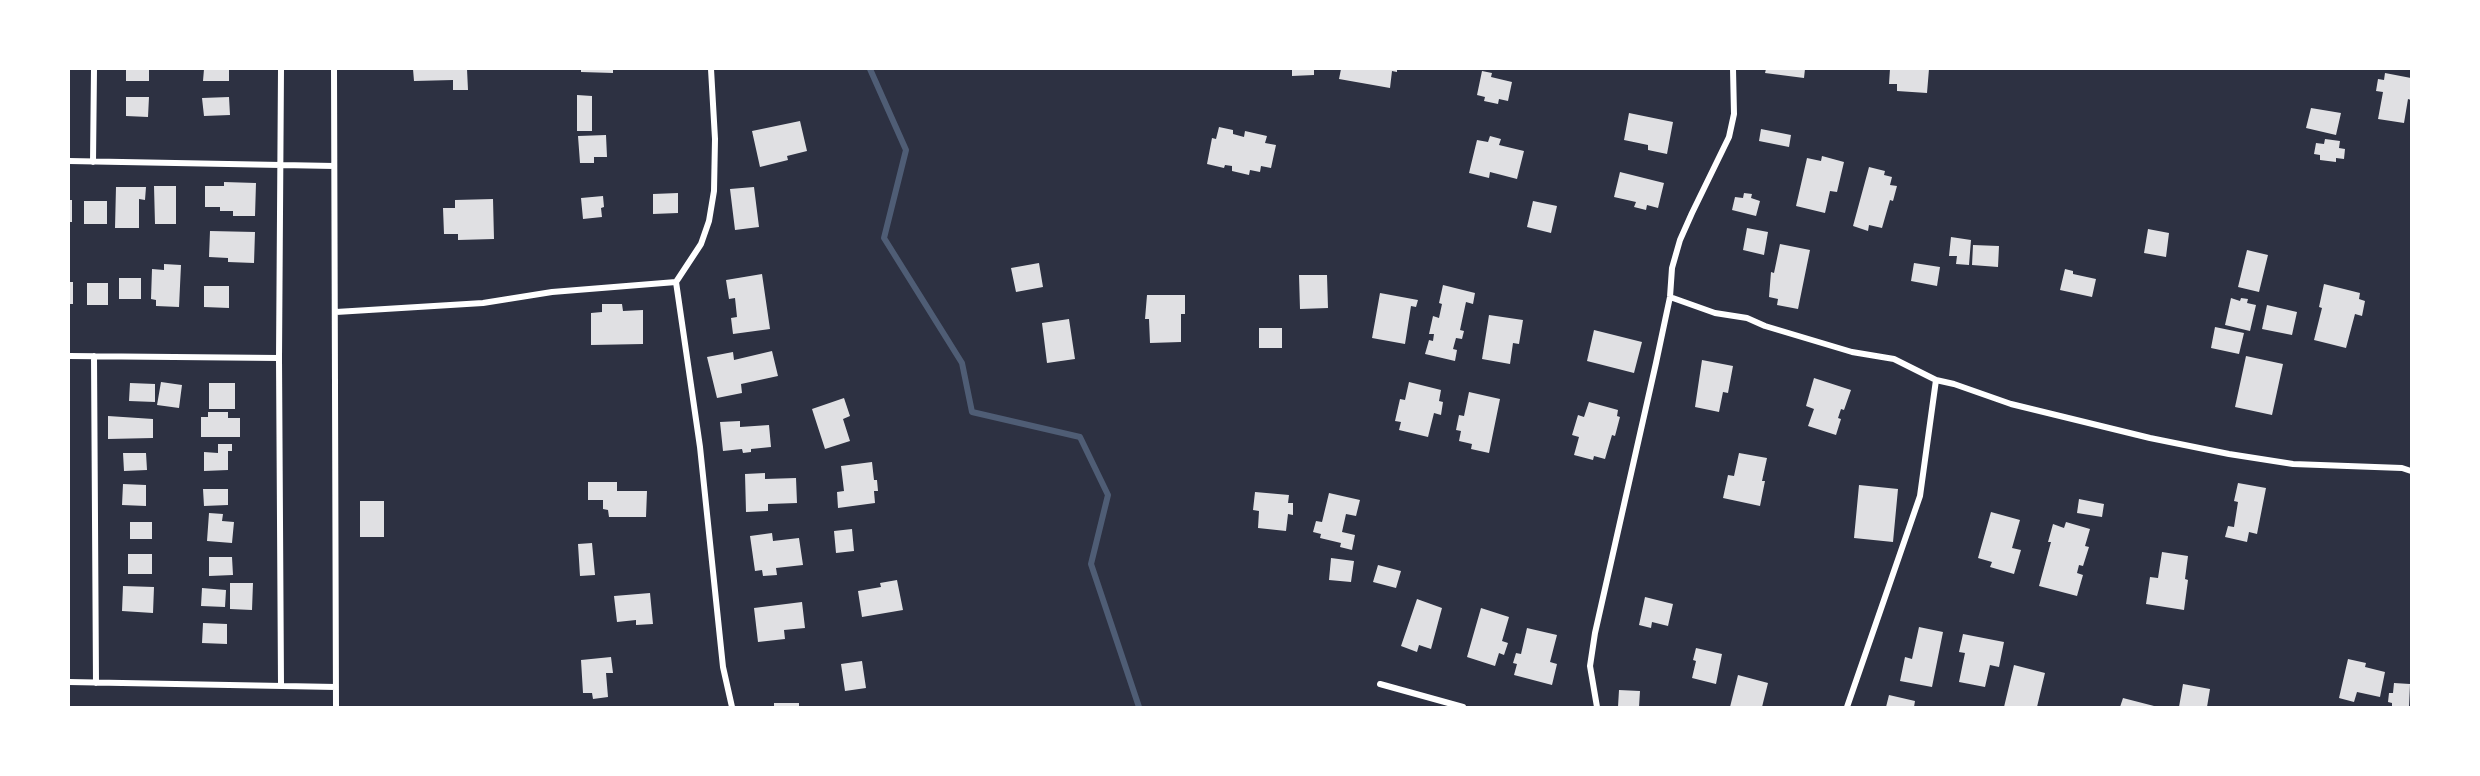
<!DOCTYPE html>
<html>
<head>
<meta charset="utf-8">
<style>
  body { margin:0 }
  #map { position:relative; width:2480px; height:776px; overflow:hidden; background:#2d3142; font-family:"Roboto Condensed",sans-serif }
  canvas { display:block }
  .frame { position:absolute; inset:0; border:70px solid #fff; pointer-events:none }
</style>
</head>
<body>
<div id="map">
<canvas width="2480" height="776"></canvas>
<div class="frame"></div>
</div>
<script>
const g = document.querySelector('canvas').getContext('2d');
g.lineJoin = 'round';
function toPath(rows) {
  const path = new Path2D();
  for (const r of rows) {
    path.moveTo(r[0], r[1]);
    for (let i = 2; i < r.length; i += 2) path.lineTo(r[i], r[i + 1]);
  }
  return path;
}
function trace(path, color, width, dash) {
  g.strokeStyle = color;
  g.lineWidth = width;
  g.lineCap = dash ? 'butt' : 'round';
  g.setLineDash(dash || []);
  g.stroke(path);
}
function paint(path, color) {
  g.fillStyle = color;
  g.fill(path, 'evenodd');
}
const stream = toPath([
  [870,69,906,150,884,238,962,363,972,412,1080,437,1108,495,1091,564,1139,707]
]);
const building = toPath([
  [126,69,149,69,149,81,126,81],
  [204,69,229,69,229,81,203,81],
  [413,69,467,69,468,90,453,90,453,80,414,81],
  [581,69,613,69,613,73,581,72],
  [1292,69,1314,69,1314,75,1292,76],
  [1341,69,1397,69,1397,72,1392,71,1390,88,1339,79],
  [1766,69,1805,69,1804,78,1765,73],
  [1890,69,1929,69,1927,93,1897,91,1897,84,1889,84],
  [1482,71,1492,73,1491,77,1512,82,1508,101,1499,99,1498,104,1484,101,1485,97,1477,95],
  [2385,73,2411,78,2411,100,2408,99,2404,123,2378,119,2383,92,2376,91,2378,79,2384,80],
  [577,95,592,96,592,131,577,131],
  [126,97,149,97,148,117,126,116],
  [229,97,230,115,204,116,202,98],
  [2311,108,2341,113,2336,135,2306,128],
  [1629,113,1673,122,1667,154,1648,150,1648,145,1624,140],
  [800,121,807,151,787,156,788,160,760,167,752,131],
  [1219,127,1233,130,1233,134,1244,137,1245,131,1267,136,1265,143,1276,145,1271,168,1261,166,1260,172,1250,170,1249,175,1232,171,1232,166,1225,165,1224,168,1207,164,1212,138,1216,139],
  [1761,129,1791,135,1789,147,1759,141],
  [606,135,607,157,594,157,594,163,580,163,578,136],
  [1490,136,1501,139,1499,145,1524,151,1517,179,1490,172,1489,178,1469,173,1477,140,1488,142],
  [2325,139,2340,141,2339,148,2345,149,2344,159,2336,158,2336,162,2320,160,2320,155,2314,154,2316,143,2324,144],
  [1822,156,1844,162,1837,192,1830,191,1825,213,1796,206,1807,158,1821,161],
  [1869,167,1885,171,1884,175,1892,177,1890,185,1897,186,1893,201,1890,200,1882,228,1869,225,1868,231,1853,226],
  [1620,172,1664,183,1658,208,1647,205,1646,210,1634,207,1636,202,1614,197],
  [224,182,256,183,255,216,233,216,233,211,220,211,220,207,205,207,205,186,224,186],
  [154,186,176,186,176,224,155,224],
  [116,187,146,187,145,200,139,199,139,228,115,228],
  [754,187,759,227,735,230,730,189],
  [678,193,678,213,653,214,653,194],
  [1744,193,1752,194,1751,198,1760,201,1756,216,1732,210,1735,197,1743,198],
  [603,196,604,207,601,208,602,217,583,219,581,198],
  [493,199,494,239,458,240,458,234,444,234,443,208,455,208,455,200],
  [69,200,72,200,72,222,69,222],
  [84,201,107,201,107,224,84,224],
  [1533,201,1557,206,1551,233,1527,227],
  [1747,228,1768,232,1764,255,1743,250],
  [2148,229,2169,233,2166,257,2144,253],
  [210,231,255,232,254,263,228,262,228,258,209,257],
  [1951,237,1971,240,1969,265,1956,264,1957,256,1949,256],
  [1780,244,1810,250,1798,309,1777,305,1778,299,1769,297,1771,272,1774,273],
  [1973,245,1999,246,1998,267,1972,265],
  [2247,250,2268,255,2259,292,2238,287],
  [1039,263,1043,287,1016,292,1011,268],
  [1914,263,1940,267,1937,286,1911,281],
  [164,264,181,265,179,307,156,306,156,300,151,299,152,269,164,270],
  [2065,269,2073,271,2073,274,2096,279,2092,297,2060,290],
  [762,274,770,329,733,334,731,318,737,317,735,298,729,299,726,280],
  [1299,275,1327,275,1328,308,1300,309],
  [119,278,141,278,141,299,119,299],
  [69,282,73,282,73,304,69,304],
  [87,283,108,283,108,305,87,305],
  [2324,284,2360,293,2359,299,2365,301,2362,316,2355,314,2346,348,2314,340,2322,308,2319,307],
  [1443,285,1475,293,1473,304,1466,302,1460,330,1464,331,1462,339,1456,338,1453,349,1457,350,1455,361,1425,354,1429,340,1433,341,1434,334,1429,334,1433,316,1439,318,1442,304,1439,303],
  [204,286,229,286,229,308,204,307],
  [1380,293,1418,300,1416,307,1411,306,1405,344,1372,338],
  [1147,295,1185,295,1185,314,1181,314,1181,342,1150,343,1149,319,1145,319],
  [2231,298,2240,301,2241,298,2248,299,2247,303,2256,305,2250,331,2225,325],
  [602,304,622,304,623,311,643,310,643,344,591,345,591,313,602,312],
  [2267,305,2297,312,2292,335,2262,329],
  [1489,315,1523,320,1519,344,1513,343,1510,364,1482,359],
  [1069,319,1075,359,1047,363,1042,323],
  [2215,327,2244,333,2239,354,2211,348],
  [1259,328,1282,328,1282,348,1259,348],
  [1594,330,1642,342,1634,373,1587,361],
  [772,351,778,376,741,384,742,393,717,398,707,357,733,352,734,360],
  [2246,356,2283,364,2272,415,2235,407],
  [1702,360,1733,366,1728,393,1723,392,1719,412,1695,407],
  [1814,378,1851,390,1844,410,1841,409,1838,418,1841,419,1836,435,1808,426,1814,409,1806,406],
  [161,382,182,385,179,408,157,405],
  [1409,382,1441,390,1439,401,1443,402,1441,415,1434,413,1428,437,1399,430,1401,422,1395,421,1400,399,1405,400],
  [130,383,155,384,155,402,129,401],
  [209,383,235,383,235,409,209,409],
  [1469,392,1500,399,1489,453,1471,449,1472,444,1459,441,1461,431,1456,430,1459,415,1464,416],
  [844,398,850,416,843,419,850,441,825,449,812,409],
  [1589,402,1618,410,1617,416,1620,417,1615,436,1612,435,1605,459,1594,456,1593,460,1574,455,1579,437,1572,435,1578,415,1584,417],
  [208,412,228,412,228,418,240,418,240,437,201,437,201,417,208,417],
  [108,416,153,419,153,438,108,439],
  [740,421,740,427,769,425,771,447,751,449,751,452,743,453,742,449,723,451,720,422],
  [218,444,232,444,232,451,228,451,228,470,204,471,204,452,218,453],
  [123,453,146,453,147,470,124,471],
  [1739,453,1767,458,1762,481,1765,481,1760,506,1723,498,1728,475,1734,476],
  [872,462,874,480,877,480,878,491,874,491,875,503,838,508,837,492,844,491,841,466],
  [765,473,765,479,796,478,797,503,768,504,768,511,746,512,745,474],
  [588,482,617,482,617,491,647,491,646,517,609,517,608,510,603,509,603,500,588,500],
  [2238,483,2266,488,2257,534,2249,532,2247,542,2225,537,2228,526,2234,527,2238,502,2234,501],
  [123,484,146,485,146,506,122,505],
  [1859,485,1898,489,1893,542,1854,538],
  [203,489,228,489,228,505,204,506],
  [1255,492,1289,495,1288,503,1293,503,1293,515,1288,514,1286,531,1258,528,1259,511,1253,510],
  [1329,493,1360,500,1356,516,1346,514,1342,532,1355,535,1352,550,1340,547,1341,543,1320,538,1321,534,1313,532,1316,521,1322,522],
  [2079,499,2104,504,2102,517,2077,513],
  [360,501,384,501,384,537,360,537],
  [1991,512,2020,520,2012,548,2021,550,2014,574,1990,567,1992,562,1978,558],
  [209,513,223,514,222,521,234,522,232,543,207,541],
  [130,522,152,522,152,539,130,539],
  [2066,522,2090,529,2085,546,2089,547,2083,566,2079,565,2077,573,2083,575,2077,596,2039,586,2051,542,2048,542,2053,524,2064,528],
  [852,529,854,551,836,553,834,531],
  [772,533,773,541,799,538,803,565,776,568,777,575,763,576,762,570,755,571,750,536],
  [592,543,595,575,580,576,578,544],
  [2162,552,2188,556,2185,579,2188,580,2184,610,2146,604,2150,577,2158,578],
  [128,554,152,554,152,574,128,574],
  [209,557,232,557,233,575,209,576],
  [1331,558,1354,561,1351,582,1329,580],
  [1378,565,1401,571,1396,588,1373,582],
  [897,580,903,610,862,617,858,591,881,587,880,583],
  [230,583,253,583,252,610,230,609],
  [123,586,154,587,153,613,122,611],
  [202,588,226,590,225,607,201,606],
  [650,593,653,624,636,625,636,620,617,622,614,596],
  [1645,597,1673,604,1668,626,1652,622,1651,628,1639,625],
  [1417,599,1442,608,1431,649,1419,645,1417,652,1401,646],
  [802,602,805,628,784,630,785,639,758,642,754,608],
  [1481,608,1509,617,1502,641,1508,643,1504,655,1499,653,1495,666,1467,657],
  [203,623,227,624,227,644,202,643],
  [1919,627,1943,632,1932,687,1900,681,1905,657,1912,659],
  [1527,628,1557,635,1550,662,1557,664,1552,685,1514,675,1517,664,1513,663,1516,653,1521,654],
  [1963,634,2004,642,1999,667,1990,665,1985,687,1959,682,1965,653,1959,652],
  [1696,648,1722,654,1716,684,1692,678,1696,661,1693,660],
  [611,657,613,673,606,673,608,697,593,699,592,693,583,693,581,660],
  [2348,659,2366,663,2365,667,2385,672,2380,697,2357,692,2354,702,2339,698],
  [862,661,866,688,845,691,841,664],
  [2014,665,2045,673,2037,707,2004,707],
  [1738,675,1768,683,1762,707,1730,707],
  [2394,683,2410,684,2409,707,2392,707,2392,703,2388,702,2389,693,2393,693],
  [2183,684,2210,689,2207,707,2179,707],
  [1619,690,1640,691,1639,707,1618,707],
  [1889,695,1915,701,1914,707,1886,707],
  [2123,698,2154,706,2154,707,2120,707],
  [774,703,799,703,799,707,774,707]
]);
const minor = toPath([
  [334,69,336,707],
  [711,69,715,139,714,191,709,221,701,244,676,282,700,447,723,667,732,707],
  [69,161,334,166],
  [93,162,94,69],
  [1670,297,1715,313,1747,318,1765,326,1852,352,1894,359,1936,380,1954,384,2011,404,2150,438,2229,454,2293,464,2402,468,2411,471],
  [336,312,483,303,552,292,676,282],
  [69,356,279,358],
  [94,356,96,683],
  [69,682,336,687],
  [1380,684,1463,707],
  [281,685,279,358,281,69],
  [1597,707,1590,666,1595,633,1656,363,1670,297,1672,268,1680,240,1692,213,1729,137,1734,114,1733,69],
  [1847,707,1920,496,1936,380]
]);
trace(stream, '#4f5d75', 6);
paint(building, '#e0e0e3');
trace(minor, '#fff', 6);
</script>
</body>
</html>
